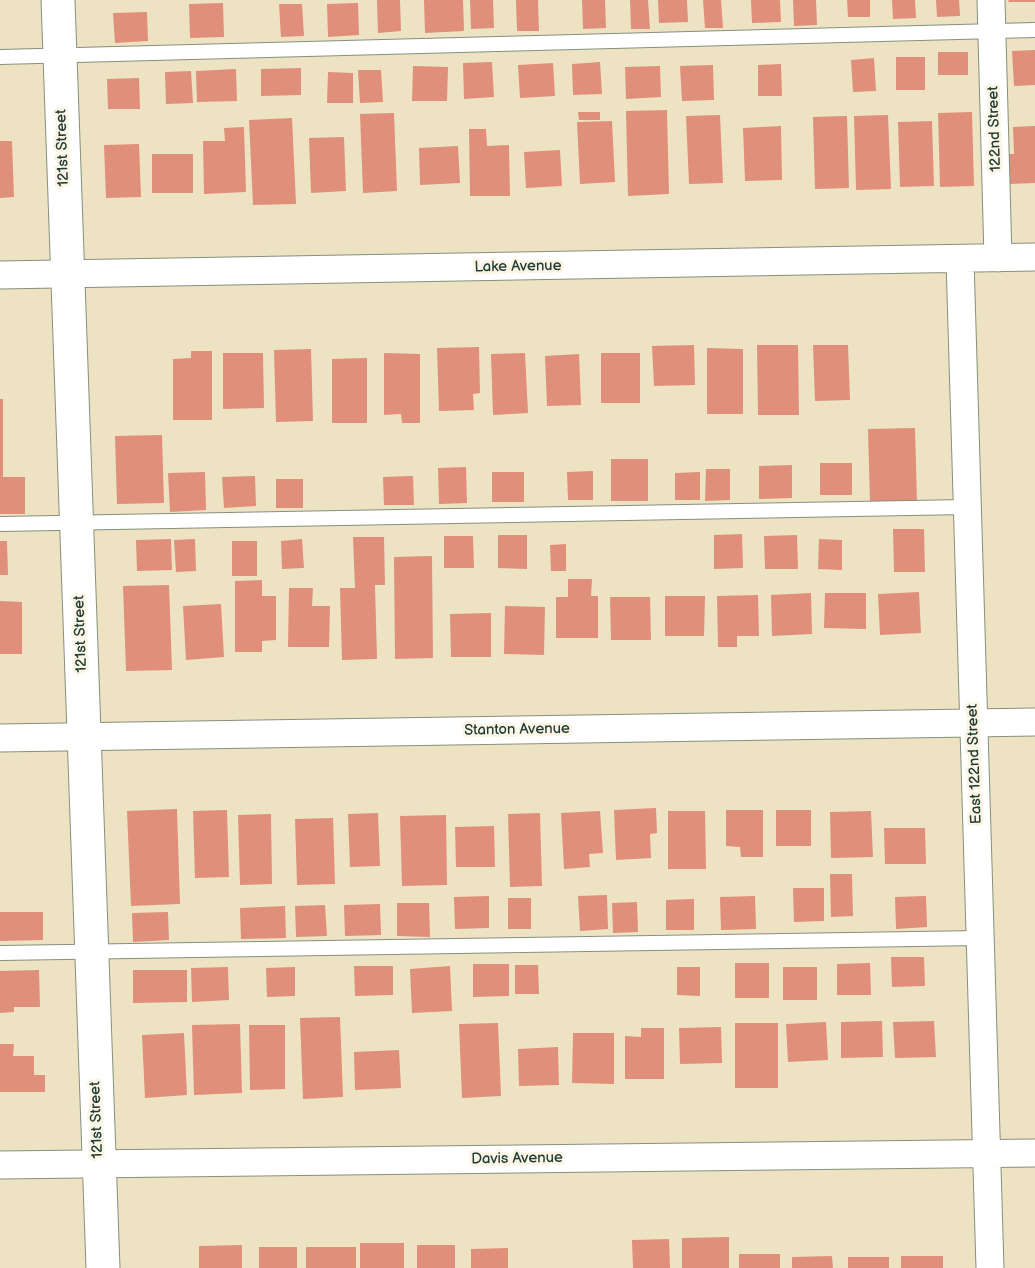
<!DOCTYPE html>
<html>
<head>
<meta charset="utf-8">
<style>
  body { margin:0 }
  canvas { display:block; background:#ede3c3 }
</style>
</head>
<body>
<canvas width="1035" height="1268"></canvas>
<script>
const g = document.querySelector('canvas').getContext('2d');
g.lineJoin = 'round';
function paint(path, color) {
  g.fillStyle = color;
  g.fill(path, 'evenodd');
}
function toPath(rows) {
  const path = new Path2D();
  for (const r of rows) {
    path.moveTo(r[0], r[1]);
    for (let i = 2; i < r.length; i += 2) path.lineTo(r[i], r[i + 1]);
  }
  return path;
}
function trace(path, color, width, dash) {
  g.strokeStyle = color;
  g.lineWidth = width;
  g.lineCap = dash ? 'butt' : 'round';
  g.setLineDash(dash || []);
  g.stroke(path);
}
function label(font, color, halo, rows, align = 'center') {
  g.font = font + ' "Balsamiq Sans",sans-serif';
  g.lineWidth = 6;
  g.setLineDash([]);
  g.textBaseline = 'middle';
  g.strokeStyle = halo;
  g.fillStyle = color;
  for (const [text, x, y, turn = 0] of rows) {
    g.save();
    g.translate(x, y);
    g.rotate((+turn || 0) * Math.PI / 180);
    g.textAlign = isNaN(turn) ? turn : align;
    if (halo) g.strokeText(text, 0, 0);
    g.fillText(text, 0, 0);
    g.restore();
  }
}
const building = toPath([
  [377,0,400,0,401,31,378,33],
  [424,0,463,0,464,31,425,33],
  [470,0,493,0,494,28,471,29],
  [516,0,538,0,539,31,517,31],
  [582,0,605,0,606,28,583,29],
  [630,0,648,0,650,29,631,29],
  [658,0,687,0,688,22,659,23],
  [703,0,721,0,723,28,705,28],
  [751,0,780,0,781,22,752,23],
  [793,0,816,0,817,25,794,26],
  [847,0,870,0,870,17,848,17],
  [892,0,915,0,916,18,893,19],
  [936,0,959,0,960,16,937,17],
  [1009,0,1035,0,1035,2,1008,2],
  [223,3,224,37,190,38,189,4],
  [358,3,359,35,328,37,327,4],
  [279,4,302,4,304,36,281,37],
  [147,12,148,41,115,43,113,13],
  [1035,50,1035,85,1014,86,1012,51],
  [938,52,968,52,968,75,938,75],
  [896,57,925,57,925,90,896,90],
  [874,58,876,91,853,92,851,60],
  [492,62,494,97,464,99,463,63],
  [600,62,602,94,573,95,572,64],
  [553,63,555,96,520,98,518,65],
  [781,64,782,96,758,96,758,65],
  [713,65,714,100,682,101,680,66],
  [413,66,448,67,447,101,412,101],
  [660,66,661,97,626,99,625,67],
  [301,68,301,95,261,96,261,69],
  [236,69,237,101,197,102,196,71],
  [358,70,381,70,383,102,360,103],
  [191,71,193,103,166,104,165,72],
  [328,72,353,73,353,103,327,103],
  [139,78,140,109,108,109,107,79],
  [667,110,669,194,628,196,626,111],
  [578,112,600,112,600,120,579,120],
  [972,112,974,186,940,187,938,113],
  [394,113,397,191,363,193,360,114],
  [720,115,723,183,689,184,686,116],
  [888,115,891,189,856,190,854,116],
  [847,116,849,188,815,189,813,117],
  [292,118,296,204,253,205,249,120],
  [612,121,615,182,580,184,577,122],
  [932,121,934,186,900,187,898,122],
  [781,126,782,180,745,181,743,128],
  [1035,126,1035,183,1010,184,1008,154,1014,154,1013,127],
  [244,127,246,192,204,194,203,141,225,141,224,128],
  [469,129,486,129,487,146,509,145,510,196,470,196],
  [344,137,346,191,311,193,309,138],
  [0,141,12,141,14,197,0,198],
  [139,144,141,197,106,198,104,145],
  [458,146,460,183,420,185,419,148],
  [560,150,562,186,526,188,524,152],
  [152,154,193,154,193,193,152,193],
  [694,345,695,385,654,386,652,346],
  [757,345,798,345,799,415,758,415],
  [813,345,848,345,850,400,815,401],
  [479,347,480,393,473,394,474,410,439,411,437,348],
  [707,348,743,349,743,414,707,414],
  [311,349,313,421,276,422,274,350],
  [191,351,212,351,212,420,173,420,173,359,191,358],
  [223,353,263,353,264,408,223,409],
  [384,353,420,354,420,423,402,423,401,414,384,415],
  [525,353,528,413,493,415,491,354],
  [601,353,640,353,640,403,601,403],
  [579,354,581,405,547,406,545,356],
  [367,358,367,423,332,423,332,359],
  [0,399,3,399,3,477,25,477,25,514,0,514],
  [915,428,917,502,870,503,868,429],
  [162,435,164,503,117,504,115,436],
  [611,459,648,459,648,501,611,501],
  [820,463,852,463,852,495,820,495],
  [792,465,792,498,759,499,759,466],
  [466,467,467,503,439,504,438,468],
  [706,469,730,469,730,500,705,501],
  [593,471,593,500,568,500,567,472],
  [205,472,206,510,170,512,168,473],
  [492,472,524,472,524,502,492,502],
  [700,472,700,500,675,500,675,473],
  [255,476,256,506,224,508,222,477],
  [413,476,414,505,384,505,383,477],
  [276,479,303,479,303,508,276,508],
  [893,529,924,529,925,572,894,572],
  [742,534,743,568,714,569,714,535],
  [498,535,527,535,527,569,498,568],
  [797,535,798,569,765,569,764,536],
  [444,536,473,536,474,568,444,568],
  [353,537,384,537,385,585,375,585,377,659,342,660,340,588,355,588],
  [171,539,172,570,137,571,136,540],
  [195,539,196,571,176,572,174,540],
  [302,539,304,568,282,569,281,541],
  [819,539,842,540,842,570,818,569],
  [0,541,7,541,8,575,0,575],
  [232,541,257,541,257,576,232,576],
  [566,544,566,571,551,571,550,545],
  [432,556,433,658,395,659,394,557],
  [568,579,592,579,591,596,598,596,598,638,556,638,556,597,568,597],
  [262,580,262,596,276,596,276,640,262,641,262,652,235,652,235,581],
  [169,585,172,670,126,671,123,586],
  [289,588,313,588,312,606,330,606,329,647,288,647],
  [919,592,921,633,880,635,878,594],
  [811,593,812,634,772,636,771,595],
  [825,593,866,593,866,629,824,628],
  [758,595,759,636,737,636,737,647,718,647,717,596],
  [665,596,705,596,704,636,665,636],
  [610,597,650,597,651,640,611,640],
  [0,601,22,602,22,654,0,654],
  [221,604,224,657,186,660,183,606],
  [505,606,545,607,544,655,504,654],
  [491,613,491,657,451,657,450,614],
  [656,808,657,833,650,834,651,858,616,860,614,810],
  [177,809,180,904,131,906,127,811],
  [227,810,229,877,195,878,193,811],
  [726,810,763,810,763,857,741,857,740,847,726,846],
  [776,810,811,810,811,846,776,846],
  [600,811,603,853,589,854,590,867,564,869,561,813],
  [668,811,705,811,706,869,668,869],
  [871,811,873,857,831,858,830,812],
  [378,813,380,866,350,867,348,814],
  [540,813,542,886,510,887,508,814],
  [271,814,272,884,240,885,238,815],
  [446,815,447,885,402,886,400,816],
  [333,818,335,884,297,885,295,819],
  [494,826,495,867,456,867,455,827],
  [884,828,925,828,926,864,885,864],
  [830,874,852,874,853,916,831,917],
  [793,888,824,888,824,921,794,922],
  [607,895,608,929,580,931,578,896],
  [489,896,489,928,455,929,454,897],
  [755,896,756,929,721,930,720,897],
  [926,896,927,927,896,929,895,897],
  [508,898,531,898,531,929,508,929],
  [694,899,694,930,666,930,666,900],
  [637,902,638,932,613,933,612,903],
  [397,903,429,903,430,937,397,936],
  [380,904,381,935,345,936,344,905],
  [325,905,327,936,296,937,295,906],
  [285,906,286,938,241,939,240,908],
  [0,912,43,912,43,940,0,941],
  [168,912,169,940,133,942,132,913],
  [891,957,924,957,925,986,892,987],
  [735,963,769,963,769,998,735,998],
  [870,963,871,995,837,995,837,964],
  [473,964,509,964,509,996,473,997],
  [515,965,538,965,539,994,515,994],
  [354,966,393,966,393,995,355,996],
  [450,966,452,1011,412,1013,410,969],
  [228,967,229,1000,192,1002,191,968],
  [295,967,295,996,267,997,266,968],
  [677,967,700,967,700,996,677,995],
  [783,967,817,967,817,1000,783,1000],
  [39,970,40,1007,14,1007,14,1012,0,1013,0,971],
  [133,970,187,970,187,1002,133,1003],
  [340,1017,343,1097,303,1099,300,1018],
  [882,1021,883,1057,841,1058,841,1022],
  [934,1021,936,1057,895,1058,893,1022],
  [826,1022,828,1060,788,1062,786,1024],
  [498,1023,501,1096,462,1098,459,1024],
  [735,1023,778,1023,778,1088,735,1088],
  [240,1024,242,1093,194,1095,192,1025],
  [249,1025,285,1025,285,1089,250,1090],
  [721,1027,722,1063,680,1064,679,1028],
  [641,1028,664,1028,664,1079,625,1079,625,1036,641,1037],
  [184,1033,187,1095,145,1098,142,1035],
  [573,1033,614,1033,614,1084,572,1083],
  [0,1044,14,1044,13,1056,34,1056,34,1075,45,1075,45,1092,0,1092],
  [558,1047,559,1085,519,1086,518,1049],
  [399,1050,401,1088,355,1090,354,1052],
  [729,1237,729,1268,682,1268,682,1238],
  [669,1239,670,1268,633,1268,632,1240],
  [360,1243,404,1243,404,1268,360,1268],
  [242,1245,242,1268,199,1268,199,1246],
  [417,1245,455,1245,455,1268,417,1268],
  [259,1247,297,1247,297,1268,259,1268],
  [306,1247,356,1247,356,1268,306,1268],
  [508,1248,508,1268,471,1268,471,1249],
  [739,1254,780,1254,780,1268,739,1268],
  [832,1256,833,1268,792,1268,792,1257],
  [901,1256,943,1256,943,1268,901,1268],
  [848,1257,889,1257,889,1268,848,1268]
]);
const lane = toPath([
  [0,57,1035,30],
  [0,524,967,507],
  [0,953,980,938]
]);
const street = toPath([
  [991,0,998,258],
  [960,260,990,1268],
  [0,275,1035,257],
  [0,738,1035,722],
  [0,1165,1035,1153]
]);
const secondary = toPath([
  [58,0,103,1268]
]);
const streetNames = [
  ["122nd Street",995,129,-92],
  ["121st Street",63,148,-92],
  ["Lake Avenue",518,267,-1],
  ["121st Street",81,634,-92],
  ["Stanton Avenue",517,730,-1],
  ["East 122nd Street",975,764,-92],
  ["121st Street",97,1120,-92],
  ["Davis Avenue",517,1159,-1]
];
paint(building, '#e08f7b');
trace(lane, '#86907c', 16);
trace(street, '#86907c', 29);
trace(secondary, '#86907c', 35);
trace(lane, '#fff', 14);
trace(street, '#fff', 27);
trace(secondary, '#fff', 33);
label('15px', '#1f3d34', '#fcf5e5', streetNames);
</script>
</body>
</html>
